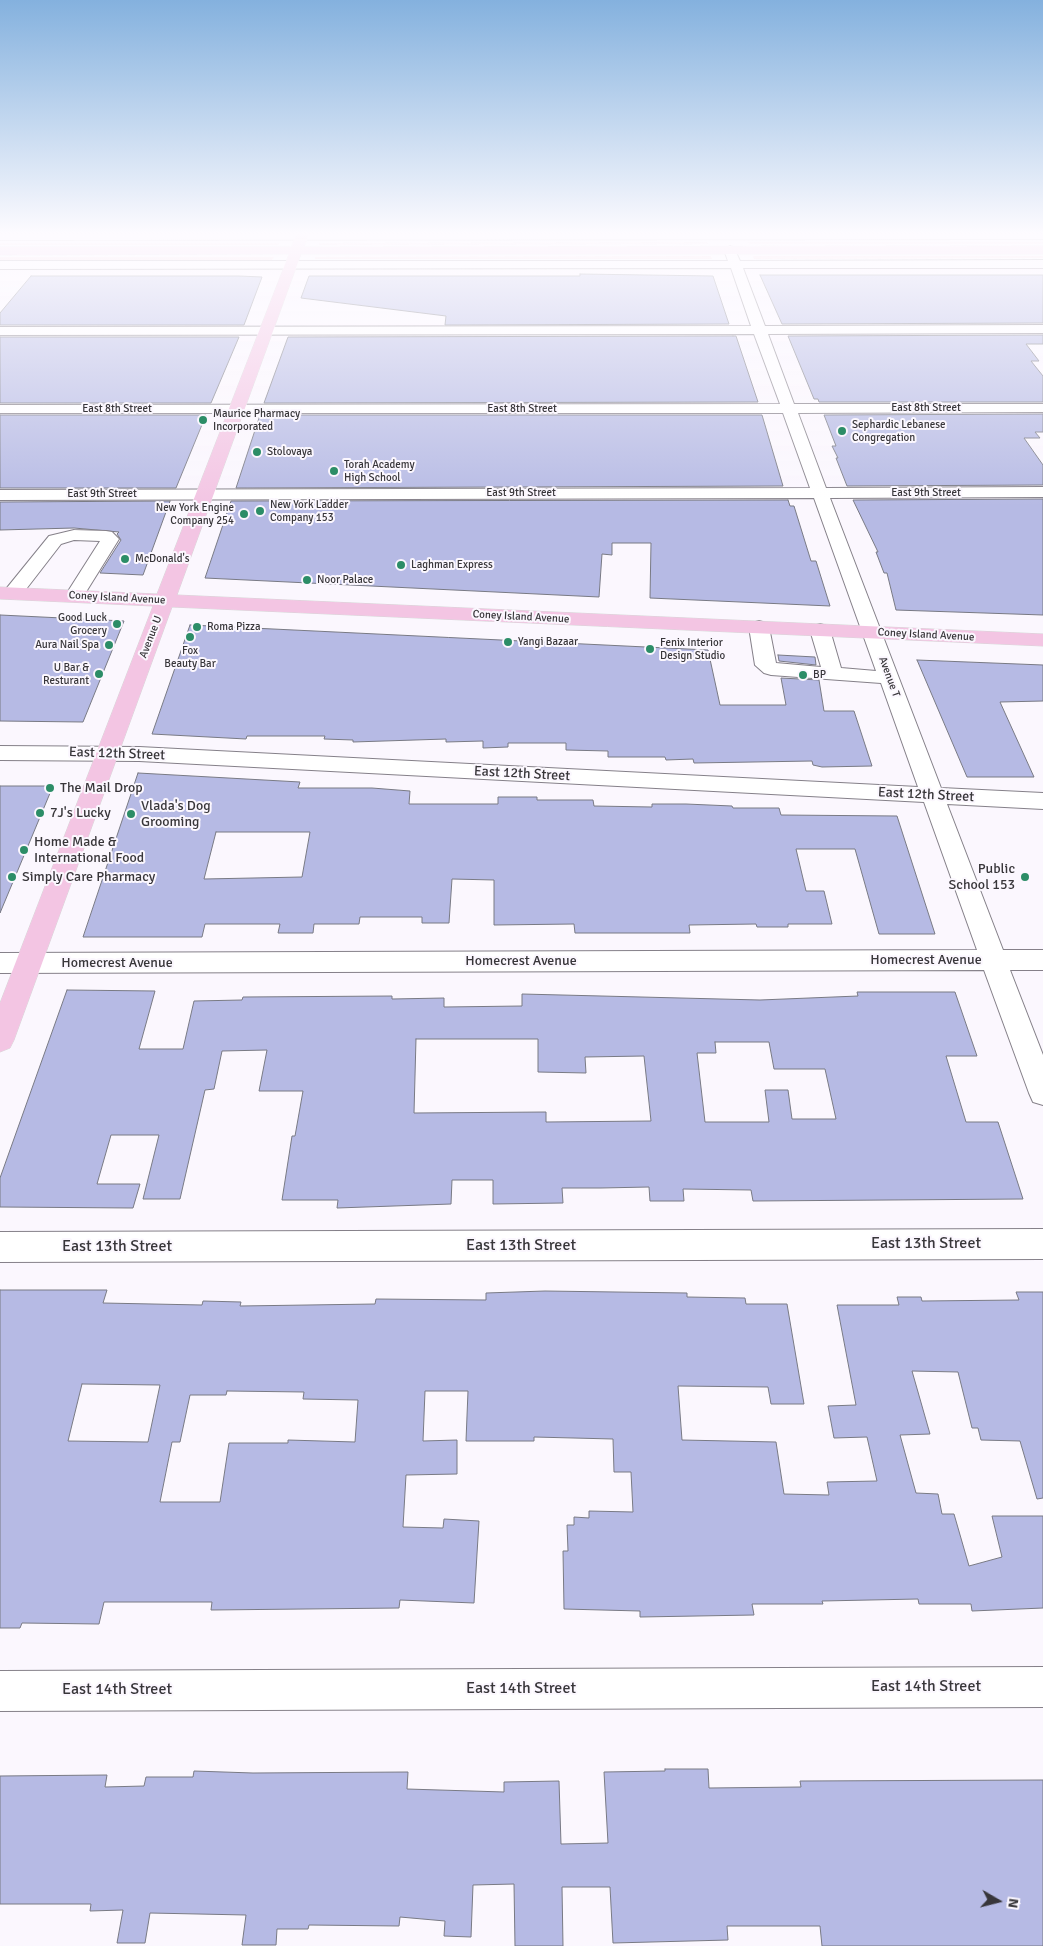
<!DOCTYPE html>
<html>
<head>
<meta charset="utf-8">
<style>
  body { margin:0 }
  #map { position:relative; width:1043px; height:1946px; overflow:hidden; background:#fbf7fe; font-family:Signika,sans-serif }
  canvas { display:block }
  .north { position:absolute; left:973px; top:1876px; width:50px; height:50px; -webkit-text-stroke:4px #fbf7fe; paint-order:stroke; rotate:98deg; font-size:14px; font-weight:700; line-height:20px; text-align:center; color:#38363a }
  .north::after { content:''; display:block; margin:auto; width:18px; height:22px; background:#38363a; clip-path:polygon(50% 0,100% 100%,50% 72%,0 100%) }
</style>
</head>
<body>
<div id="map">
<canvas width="1043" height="1946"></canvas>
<div class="north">N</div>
</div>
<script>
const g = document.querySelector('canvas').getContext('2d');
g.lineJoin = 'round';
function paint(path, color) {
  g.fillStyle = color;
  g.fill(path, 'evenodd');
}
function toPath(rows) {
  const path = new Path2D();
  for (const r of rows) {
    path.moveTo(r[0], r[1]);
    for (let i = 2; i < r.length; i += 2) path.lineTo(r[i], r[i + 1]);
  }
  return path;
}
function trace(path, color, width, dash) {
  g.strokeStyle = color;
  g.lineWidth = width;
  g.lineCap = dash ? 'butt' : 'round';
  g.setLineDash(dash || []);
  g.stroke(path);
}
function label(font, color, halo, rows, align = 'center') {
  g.font = font + ' Signika,sans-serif';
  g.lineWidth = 4;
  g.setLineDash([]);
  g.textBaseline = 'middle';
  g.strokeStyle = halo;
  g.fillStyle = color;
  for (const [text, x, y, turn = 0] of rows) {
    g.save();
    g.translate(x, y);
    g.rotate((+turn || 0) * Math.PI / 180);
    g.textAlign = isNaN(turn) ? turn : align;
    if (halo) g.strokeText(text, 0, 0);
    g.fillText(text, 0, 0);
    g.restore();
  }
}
const green = toPath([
  [707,242,708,244,319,245,319,243],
  [748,242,1043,242,1043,244,749,244],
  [0,243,279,243,278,245,0,245],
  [711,256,712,259,315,259,315,257],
  [753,256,1043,256,1043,258,754,259],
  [0,257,274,257,272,260,0,260]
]);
const building = toPath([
  [580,274,713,276,729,324,445,325,446,316,301,298,309,276,580,276,580,274],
  [760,275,1043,275,1043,323,782,324,760,275],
  [31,276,239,276,262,277,244,325,0,325,0,313,31,276],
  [1043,335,1043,344,1026,344,1039,361,1031,361,1043,376,1043,402,819,402,818,399,814,399,788,336,1043,335],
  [733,336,736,336,758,402,264,403,288,337,733,336],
  [0,337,239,337,211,403,0,403,0,337],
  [1043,414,1043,432,1035,432,1040,438,1024,438,1043,465,1043,485,847,486,836,458,838,458,832,446,836,446,824,415,1043,414],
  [0,415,206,415,176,488,0,488,0,415],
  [260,415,762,415,783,486,236,488,260,415],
  [1043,499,1043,615,896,610,887,573,884,573,876,552,878,552,853,500,1043,499],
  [788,500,790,506,794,506,811,561,816,561,830,606,650,598,651,543,612,543,612,555,602,554,599,597,205,578,231,501,788,500],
  [170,501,143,575,100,573,121,540,117,534,119,532,74,528,0,530,0,502,170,501],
  [0,615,124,621,83,722,0,721,0,615],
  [190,625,708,650,720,705,786,705,781,678,819,680,824,711,854,711,872,766,822,767,813,765,812,761,694,763,693,759,666,760,665,757,608,757,608,751,566,750,566,743,508,743,508,747,483,748,483,741,446,742,446,739,353,742,353,740,324,739,325,736,247,736,246,739,152,734,190,625],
  [778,655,815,657,816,665,779,661,778,655],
  [917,660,1043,665,1043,701,1000,702,1034,777,967,777,917,660],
  [138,773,300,782,298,788,372,788,410,791,409,804,498,804,498,797,537,797,537,800,593,800,594,806,652,807,652,804,686,804,732,806,733,808,779,808,781,815,897,816,935,934,879,934,855,849,796,849,806,891,824,891,832,924,788,924,788,927,757,927,756,924,689,925,690,933,575,933,574,924,494,925,494,880,452,879,449,923,422,923,422,917,360,917,359,924,314,924,313,933,278,933,280,924,205,924,202,937,83,937,138,773],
  [216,832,310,832,302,877,204,879,216,832],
  [0,786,53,786,0,913,0,786],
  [67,990,155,991,139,1049,183,1049,194,1001,242,1000,243,997,392,996,392,999,444,998,444,1007,522,1006,522,994,760,1000,858,996,857,992,955,992,977,1056,946,1056,966,1122,998,1122,1023,1199,753,1201,751,1190,683,1189,684,1201,650,1201,649,1187,601,1188,562,1188,563,1203,493,1204,493,1180,452,1180,451,1204,337,1208,338,1200,282,1200,292,1136,295,1136,303,1091,259,1091,267,1050,222,1051,214,1089,205,1090,180,1199,143,1199,159,1135,111,1135,97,1184,140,1184,133,1208,0,1207,0,1178,67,990],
  [416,1039,538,1039,538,1072,586,1073,585,1057,644,1056,651,1121,546,1122,546,1112,414,1113,416,1039],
  [715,1042,769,1042,774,1069,825,1069,836,1119,792,1119,788,1090,765,1090,769,1122,705,1122,697,1053,716,1053,715,1042],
  [0,1290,107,1290,103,1303,202,1305,203,1301,241,1302,240,1306,375,1304,376,1299,486,1300,486,1293,545,1291,687,1293,687,1297,745,1298,746,1304,787,1304,804,1404,771,1404,768,1387,678,1386,682,1440,776,1442,784,1494,829,1495,827,1482,877,1481,867,1437,834,1438,828,1406,856,1405,837,1305,899,1305,897,1297,921,1297,922,1301,1019,1300,1016,1292,1043,1292,1043,1498,1037,1499,1020,1441,981,1440,978,1428,972,1428,958,1372,912,1371,930,1434,900,1435,916,1493,938,1494,942,1514,954,1514,969,1566,1002,1557,992,1516,1043,1516,1043,1608,972,1611,971,1604,919,1604,918,1599,822,1601,823,1604,752,1604,754,1615,640,1617,640,1611,564,1609,563,1551,568,1551,567,1525,574,1525,574,1517,589,1518,589,1511,633,1512,631,1472,614,1472,613,1439,534,1437,534,1441,466,1441,468,1391,425,1391,423,1441,457,1440,457,1474,406,1475,403,1527,443,1528,444,1519,479,1521,474,1603,400,1600,399,1608,211,1610,212,1602,104,1602,99,1624,22,1623,20,1628,0,1628,0,1290],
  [82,1384,160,1385,148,1442,68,1441,82,1384],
  [227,1391,304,1392,303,1399,358,1400,355,1442,288,1440,288,1443,229,1443,220,1502,160,1502,172,1442,180,1442,190,1395,226,1395,227,1391],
  [665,1769,708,1769,709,1788,801,1787,800,1781,1043,1780,1043,1946,822,1946,820,1926,727,1926,728,1940,613,1943,610,1887,562,1887,563,1946,515,1946,514,1884,473,1885,471,1937,444,1936,445,1921,400,1917,399,1926,309,1925,308,1929,277,1929,276,1945,242,1945,246,1915,150,1913,145,1943,117,1943,123,1910,90,1911,91,1904,0,1904,0,1776,107,1775,105,1787,144,1786,146,1777,193,1777,194,1771,253,1773,408,1772,407,1789,504,1792,504,1782,559,1781,561,1844,608,1843,604,1772,665,1771,665,1769]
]);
const minor = toPath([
  [0,234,1043,234,1043,239,0,240,0,234],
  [730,246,734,248,740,261,1043,260,1043,268,743,268,765,326,1043,325,1043,333,768,334,794,404,1043,404,1043,412,798,413,826,488,1043,487,1043,497,830,498,941,788,1043,793,1043,809,947,804,1003,950,1043,950,1043,970,1010,970,1043,1055,1043,1105,1033,1102,1029,1093,984,970,0,973,0,953,977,950,924,802,139,761,0,760,0,746,139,747,918,787,881,683,771,675,764,673,755,665,749,627,752,623,759,621,766,623,769,627,776,663,821,667,810,630,813,626,820,624,827,626,830,630,841,668,876,671,814,498,0,500,0,490,810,488,783,413,0,413,0,405,780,404,754,334,0,335,0,327,751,326,731,268,0,269,0,261,728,261,724,250,730,246],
  [74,530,106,531,112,532,119,539,81,600,67,600,65,596,100,541,74,540,61,544,20,597,6,597,4,593,6,589,49,536,74,530],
  [1043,1229,1043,1259,0,1262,0,1232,1043,1229],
  [1043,1667,1043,1707,0,1711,0,1671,1043,1667]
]);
const major = toPath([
  [297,234,308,235,304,247,1043,246,1043,254,301,254,177,595,1043,634,1043,646,172,607,14,1040,10,1048,0,1052,0,1003,153,606,0,599,0,587,157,594,289,254,0,255,0,247,291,247,297,234]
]);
const markers = [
  [203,420,5,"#2c8d67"],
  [842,431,5,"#2c8d67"],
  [257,452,5,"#2c8d67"],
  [334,471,5,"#2c8d67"],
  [260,511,5,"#2c8d67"],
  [244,514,5,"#2c8d67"],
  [125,559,5,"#2c8d67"],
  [401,565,5,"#2c8d67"],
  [307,580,5,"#2c8d67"],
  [117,624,5,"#2c8d67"],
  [197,627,5,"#2c8d67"],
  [190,637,5,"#2c8d67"],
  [508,642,5,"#2c8d67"],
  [109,645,5,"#2c8d67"],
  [650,649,5,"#2c8d67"],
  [99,674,5,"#2c8d67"],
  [803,675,5,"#2c8d67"],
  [50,788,5,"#2c8d67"],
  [40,813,5,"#2c8d67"],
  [131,814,5,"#2c8d67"],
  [24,850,5,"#2c8d67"],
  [12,877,5,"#2c8d67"],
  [1025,877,5,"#2c8d67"]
];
const farStreetnames = [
  ["East 8th Street",926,408],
  ["East 8th Street",117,409],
  ["East 8th Street",522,409],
  ["East 9th Street",521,493],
  ["East 9th Street",926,493],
  ["East 9th Street",102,494],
  ["Coney Island Avenue",117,598,3],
  ["Coney Island Avenue",521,617,3],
  ["Coney Island Avenue",926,635,3],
  ["Avenue U",151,637,-69],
  ["Avenue T",889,677,70]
];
const farPoinames = [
  ["Maurice Pharmacy",213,414],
  ["Incorporated",213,427],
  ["Sephardic Lebanese",852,425],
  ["Congregation",852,438],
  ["Stolovaya",267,452],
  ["Torah Academy",344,465],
  ["High School",344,478],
  ["New York Ladder",270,505],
  ["Company 153",270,518],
  ["New York Engine",234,508,"right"],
  ["Company 254",234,521,"right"],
  ["McDonald's",135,559],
  ["Laghman Express",411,565],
  ["Noor Palace",317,580],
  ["Good Luck",107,618,"right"],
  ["Grocery",107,631,"right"],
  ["Roma Pizza",207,627],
  ["Yangi Bazaar",518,642],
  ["Fenix Interior",660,643],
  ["Design Studio",660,656],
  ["Aura Nail Spa",99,645,"right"],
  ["Fox",190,651,"center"],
  ["Beauty Bar",190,664,"center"],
  ["U Bar &",89,668,"right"],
  ["Resturant",89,681,"right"],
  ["BP",813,675]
];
const streetNames = [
  ["East 12th Street",117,754,2],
  ["East 12th Street",522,774,3],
  ["East 12th Street",926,795,3],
  ["Homecrest Avenue",926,960],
  ["Homecrest Avenue",521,961],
  ["Homecrest Avenue",117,963]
];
const poiNames = [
  ["The Mail Drop",60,788],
  ["Vlada's Dog",141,806],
  ["Grooming",141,822],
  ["7J's Lucky",50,813],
  ["Home Made &",34,842],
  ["International Food",34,858],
  ["Public",1015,869,"right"],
  ["School 153",1015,885,"right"],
  ["Simply Care Pharmacy",22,877]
];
const nearStreetnames = [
  ["East 13th Street",926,1244],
  ["East 13th Street",521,1246],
  ["East 13th Street",117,1247],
  ["East 14th Street",926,1687],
  ["East 14th Street",521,1689],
  ["East 14th Street",117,1690]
];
paint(green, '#fbd8dc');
paint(building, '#b6bae4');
trace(building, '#797a84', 1);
trace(minor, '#858089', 2);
trace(major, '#d7d7d8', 1);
paint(minor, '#fff');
paint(major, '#f3c5e3');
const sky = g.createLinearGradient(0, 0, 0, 506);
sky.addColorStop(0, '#84b1de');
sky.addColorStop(0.46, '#fdfbff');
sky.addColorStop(1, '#fdfbff00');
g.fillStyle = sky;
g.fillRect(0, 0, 1043, 506);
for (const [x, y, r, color] of markers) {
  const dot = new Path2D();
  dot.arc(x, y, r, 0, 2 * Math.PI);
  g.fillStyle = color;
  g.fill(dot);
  trace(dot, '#fbf7fe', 2);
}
label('11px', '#38363a', '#fbf7fe', farStreetnames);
label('11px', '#38363a', '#fbf7fe', farPoinames, 'left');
label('14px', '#38363a', '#fbf7fe', streetNames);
label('14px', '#38363a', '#fbf7fe', poiNames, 'left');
label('16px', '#38363a', '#fbf7fe', nearStreetnames);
</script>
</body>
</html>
